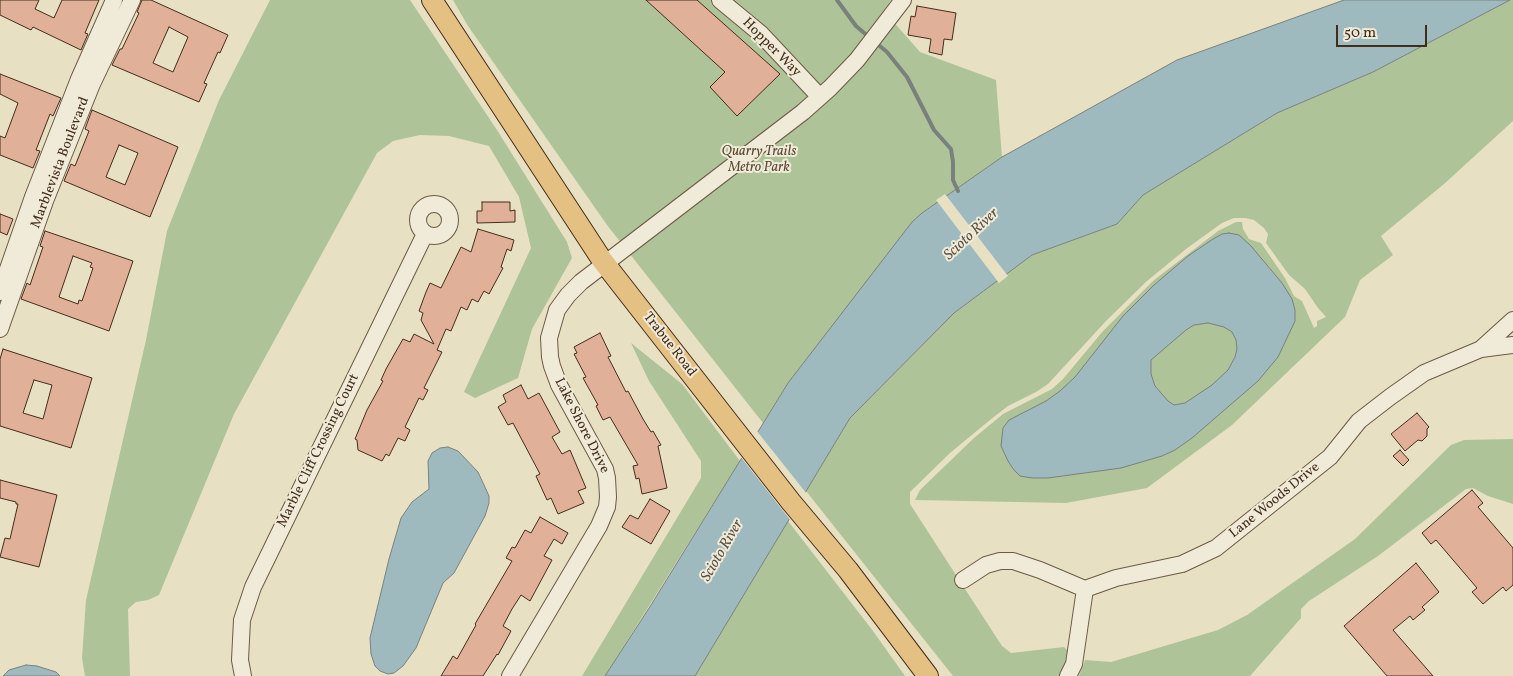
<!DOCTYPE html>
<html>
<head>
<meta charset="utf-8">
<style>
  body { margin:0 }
  #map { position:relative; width:1513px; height:676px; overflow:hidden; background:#e8e0c3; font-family:Vollkorn,serif }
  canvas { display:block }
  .scale { position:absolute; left:1336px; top:25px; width:91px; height:22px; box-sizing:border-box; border:2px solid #442c1b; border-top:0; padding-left:6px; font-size:15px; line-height:18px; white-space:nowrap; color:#442c1b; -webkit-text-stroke:4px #f0ebd8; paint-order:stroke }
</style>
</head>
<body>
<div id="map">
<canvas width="1513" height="676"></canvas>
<div class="scale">50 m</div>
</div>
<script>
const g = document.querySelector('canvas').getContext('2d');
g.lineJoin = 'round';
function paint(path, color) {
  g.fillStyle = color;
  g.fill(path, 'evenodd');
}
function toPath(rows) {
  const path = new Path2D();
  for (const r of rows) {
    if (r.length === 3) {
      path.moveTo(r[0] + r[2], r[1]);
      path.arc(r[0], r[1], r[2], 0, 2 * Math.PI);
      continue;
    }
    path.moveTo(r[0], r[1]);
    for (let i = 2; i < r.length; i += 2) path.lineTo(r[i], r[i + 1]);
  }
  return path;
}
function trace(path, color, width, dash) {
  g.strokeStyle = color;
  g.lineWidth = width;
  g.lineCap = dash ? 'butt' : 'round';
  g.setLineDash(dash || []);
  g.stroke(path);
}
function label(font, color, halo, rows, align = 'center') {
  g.font = font + ' Vollkorn,serif';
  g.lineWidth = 4;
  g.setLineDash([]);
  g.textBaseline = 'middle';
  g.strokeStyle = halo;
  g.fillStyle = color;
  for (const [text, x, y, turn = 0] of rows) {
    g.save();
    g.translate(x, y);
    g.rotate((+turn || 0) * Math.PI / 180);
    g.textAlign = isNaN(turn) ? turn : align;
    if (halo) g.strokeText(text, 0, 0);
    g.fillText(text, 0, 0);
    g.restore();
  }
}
const green = toPath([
  [270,0,410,0,497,130,567,242,572,258,532,329,518,378,475,398,464,392,531,248,519,197,489,146,449,136,420,135,393,141,377,153,234,414,159,595,148,600,136,602,128,609,130,676,85,676,82,658,86,600,146,340,167,231,219,100],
  [453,0,891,0,884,11,920,52,996,80,1002,157,922,213,788,383,763,423,607,225,468,26],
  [1510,0,1513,0,1513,121,1444,184,1381,236,1393,255,1360,280,1345,317,1232,425,1147,488,1066,503,915,500,920,490,974,438,1003,414,1052,389,1063,379,1103,331,1154,280,1218,231,1236,222,1242,222,1243,229,1249,239,1261,243,1285,278,1294,296,1302,301,1314,328,1317,326,1317,321,1326,317,1318,308,1305,289,1289,275,1266,243,1268,234,1264,228,1254,220,1245,218,1234,218,1222,223,1186,249,1147,281,1106,321,1048,384,1036,392,1008,406,990,420,950,453,910,492,910,504,1002,646,1011,653,1064,647,1069,652,1062,676,953,676,806,491,850,418,954,313,1032,255,1117,224,1143,195,1277,113,1373,72],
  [631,343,682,384,740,461,605,676,582,676,701,478,701,461,649,381],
  [1513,439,1513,504,1488,496,1473,488,1466,489,1378,556,1309,601,1301,609,1301,618,1250,676,1079,676,1085,660,1111,662,1218,630,1247,615,1355,539,1451,445,1464,440],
  [788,521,873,631,905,676,695,676]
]);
const water = toPath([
  [1344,0,1510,0,1373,72,1277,113,1143,195,1117,224,1032,255,954,313,850,418,695,676,605,676,651,605,788,383,912,222,922,213,1002,157,1177,60,1344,0],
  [1229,233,1239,235,1251,246,1282,283,1292,299,1295,310,1295,321,1278,357,1258,381,1192,438,1175,450,1162,456,1121,468,1048,478,1032,478,1020,476,1014,470,1008,461,1001,446,1003,428,1009,420,1046,401,1060,391,1075,377,1123,316,1154,285,1188,256,1213,239,1222,234,1229,233],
  [1208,323,1224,327,1232,332,1236,340,1237,349,1235,357,1228,370,1212,385,1185,403,1174,405,1168,401,1155,386,1151,374,1151,360,1186,330,1194,325,1208,323],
  [448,447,458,451,478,472,489,496,489,503,485,516,454,573,443,583,416,648,403,666,394,673,388,674,380,671,375,666,371,654,370,638,389,559,401,518,412,502,429,489,428,461,432,453,440,448,448,447],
  [26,665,37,666,56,672,60,676,3,676,9,670,26,665]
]);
const pier = toPath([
  [945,194,1008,276,999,283,936,200],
  [756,430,807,494,791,521,740,456]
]);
const stream = toPath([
  [837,0,856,26,870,38],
  [875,42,887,52,907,77,934,130,951,149,953,162,953,180,958,191]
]);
const building = toPath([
  [0,0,39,0,35,9,54,18,62,0,99,0,85,33,88,34,81,50,33,27,31,30,0,15,0,0],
  [142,0,151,0,228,35,220,53,218,52,204,83,207,84,199,102,112,65,120,49,122,49,139,13,137,12,142,0],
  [169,27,188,37,173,72,153,63,169,27],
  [646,0,697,0,780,74,737,116,710,87,725,72,646,0],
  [917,6,956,13,952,40,944,39,942,55,929,52,931,39,908,35,911,16,915,17,917,6],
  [0,74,61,98,53,116,50,114,36,150,40,151,33,168,0,155,0,136,5,138,18,103,0,94,0,74],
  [92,110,178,147,150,217,64,181,71,164,75,166,89,131,85,129,92,110],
  [119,145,138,153,125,185,106,177,119,145],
  [482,202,510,202,510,211,515,210,515,222,477,223,477,211,482,211,482,202],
  [0,214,13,219,7,235,0,232,0,214],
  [478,229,514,240,511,251,507,249,501,267,503,268,489,294,484,291,478,302,472,299,467,310,461,307,451,331,446,329,437,350,442,352,424,388,428,390,423,400,419,398,405,427,410,430,405,441,398,438,389,456,386,454,382,461,358,450,357,440,355,439,367,410,383,381,381,380,386,369,403,339,410,342,414,334,434,344,421,320,423,313,419,311,426,292,430,283,441,288,461,247,471,252,478,229],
  [45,231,133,261,109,331,21,299,27,283,30,285,43,247,40,246,45,231],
  [73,256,92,263,90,267,93,268,82,301,79,300,78,304,59,297,73,256],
  [600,333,611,356,608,357,626,392,628,391,643,419,651,432,653,431,661,445,658,446,667,488,642,494,639,478,636,479,633,466,638,465,610,417,603,420,596,406,598,405,583,378,586,377,574,354,577,353,574,347,600,333],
  [3,349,92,378,71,448,0,426,0,359,3,349],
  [34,380,52,385,43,419,23,413,34,380],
  [521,385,528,399,539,393,560,432,552,437,562,454,570,450,586,488,578,491,584,503,558,514,551,498,547,500,536,476,540,474,513,423,508,425,498,407,506,402,503,395,521,385],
  [1417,413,1429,427,1427,429,1427,436,1422,441,1418,440,1405,451,1391,434,1417,413],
  [1400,450,1409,460,1403,466,1393,456,1400,450],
  [0,480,57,495,39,567,0,557,5,538,10,539,18,504,16,504,16,502,0,498,0,480],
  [1472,490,1483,503,1478,507,1513,548,1513,585,1506,591,1503,587,1483,604,1472,592,1477,588,1436,540,1431,544,1422,533,1472,490],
  [650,499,670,511,651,544,622,527,630,515,638,519,650,499],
  [540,517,568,533,562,544,554,539,544,556,552,560,530,601,521,595,512,609,503,626,511,631,498,655,497,654,483,676,441,676,453,656,457,659,476,625,475,624,512,561,506,558,512,547,515,548,525,530,531,533,540,517],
  [1416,563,1439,592,1422,607,1425,610,1413,620,1410,616,1393,630,1433,676,1387,676,1344,626,1416,563]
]);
const minor = toPath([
  [720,0,761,34,820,97],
  [434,220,16],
  [0,292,33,197,79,79,114,0],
  [0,329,45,201,92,84,132,0],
  [1481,349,1513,345],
  [963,580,986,565,1000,561,1013,561,1040,570,1085,589],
  [243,676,240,660,242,620,253,587,425,234],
  [510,676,599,526,607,507,608,497,607,478,605,469,559,385,552,366,550,357,549,338,557,310,568,295,581,282,803,112,830,88,857,60,903,0],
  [1068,676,1074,664,1085,589,1116,578,1182,564,1216,548,1330,457,1359,421,1390,397,1424,373,1481,349,1513,320]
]);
const major = toPath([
  [432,0,602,260,791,502,848,570,928,676]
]);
const streetNames = [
  ["Hopper Way",771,48,45],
  ["Marblevista Boulevard",61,163,-69],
  ["Trabue Road",669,345,52],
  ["Lake Shore Drive",581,426,63],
  ["Marble Cliff Crossing Court",319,451,-64],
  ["Lane Woods Drive",1275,501,-39]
];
const parkNames = [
  ["Quarry Trails",759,152],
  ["Metro Park",759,168]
];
const waterNames = [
  ["Scioto River",972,235,-43],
  ["Scioto River",723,551,-60]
];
paint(green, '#afc399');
paint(water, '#9ebabf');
trace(water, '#7a817d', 1);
paint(pier, '#e8e0c3');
trace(stream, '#7a817d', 4);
paint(building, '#e1b099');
trace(building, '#442c1b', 1);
trace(minor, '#6d5945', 18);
trace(major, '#442c1b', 22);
trace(minor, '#f0ebd8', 16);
trace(major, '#e4c082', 20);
label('14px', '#442c1b', '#f0ebd8', streetNames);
label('italic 14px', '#594a34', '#f0ebd8', parkNames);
label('italic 15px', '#5a5044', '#f0ebd8', waterNames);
</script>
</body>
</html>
